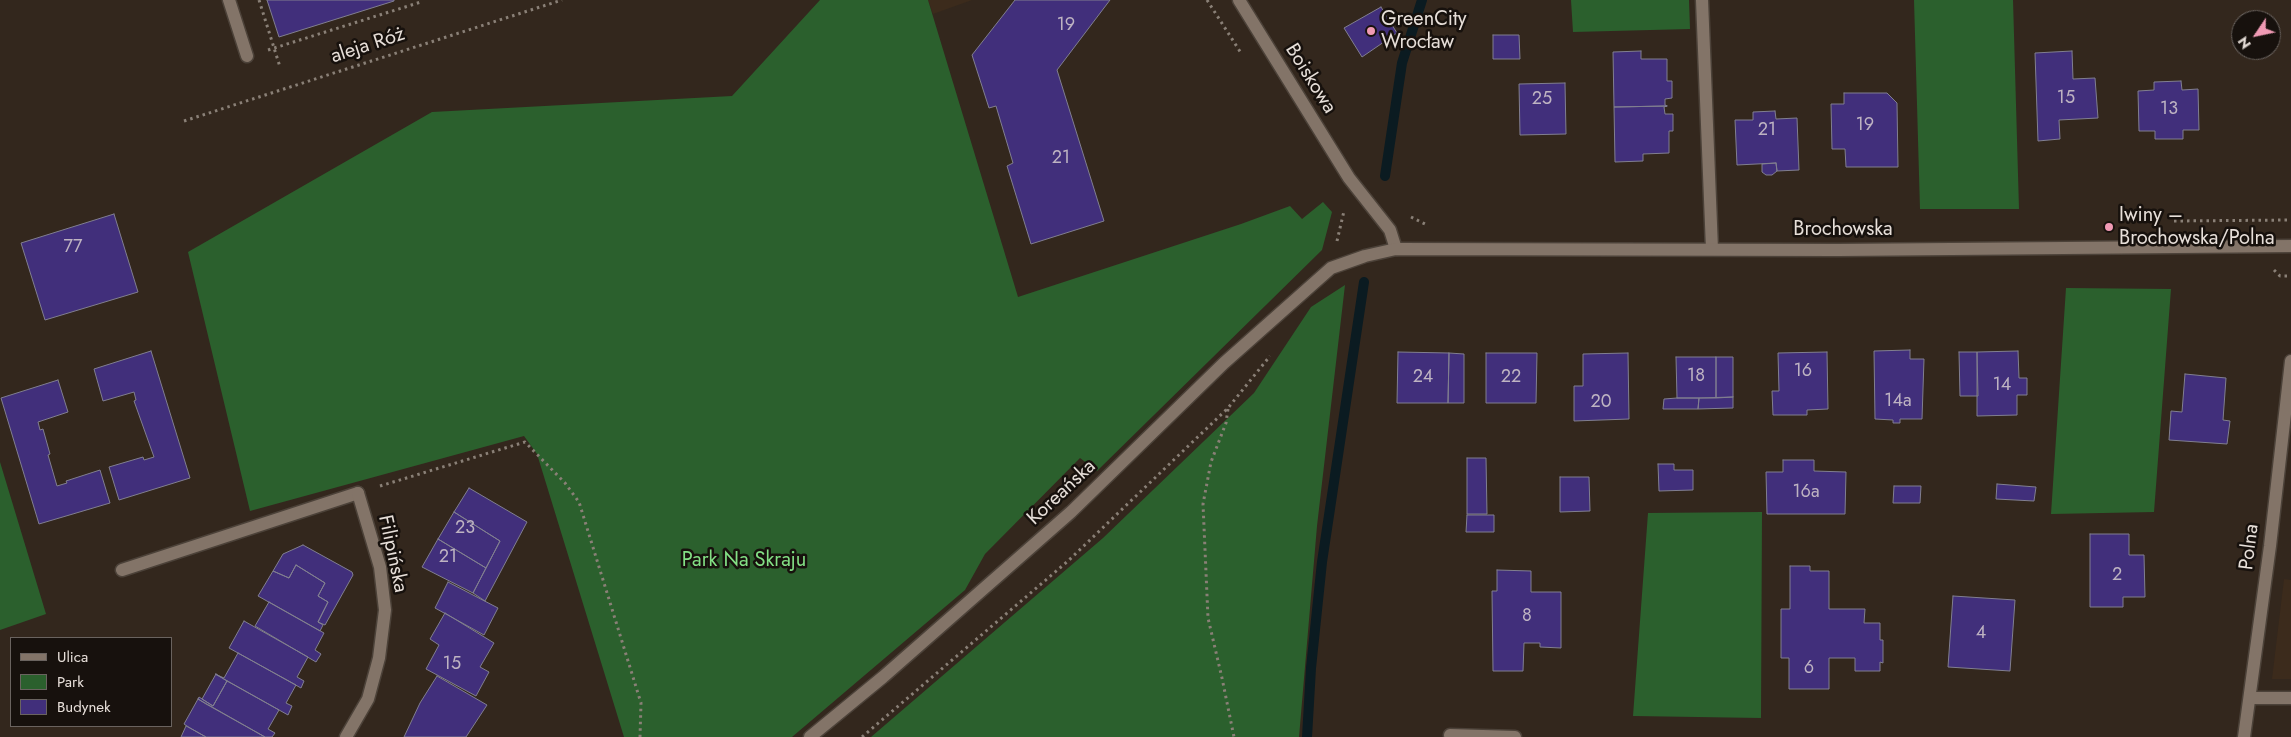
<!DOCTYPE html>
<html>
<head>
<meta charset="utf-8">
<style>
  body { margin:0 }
  #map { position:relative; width:2291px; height:737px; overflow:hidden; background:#33271d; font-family:Jost,sans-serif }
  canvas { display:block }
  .legend { position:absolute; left:10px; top:637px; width:162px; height:90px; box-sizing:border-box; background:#17110d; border:1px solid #6a635f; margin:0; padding:6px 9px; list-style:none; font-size:15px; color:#e7dfd9 }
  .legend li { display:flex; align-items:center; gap:10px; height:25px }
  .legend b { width:25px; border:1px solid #6a635f }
  .north { position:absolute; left:2231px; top:10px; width:50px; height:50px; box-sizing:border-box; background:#17110d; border:1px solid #6a635f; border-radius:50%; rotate:236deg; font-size:14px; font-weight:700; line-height:20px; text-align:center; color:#e7dfd9 }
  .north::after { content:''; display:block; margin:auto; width:18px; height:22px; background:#f09ab4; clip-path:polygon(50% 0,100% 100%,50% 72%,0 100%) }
</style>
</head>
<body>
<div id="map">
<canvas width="2291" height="737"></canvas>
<ul class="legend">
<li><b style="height:6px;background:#837468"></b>Ulica</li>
<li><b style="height:14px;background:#2b602d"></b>Park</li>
<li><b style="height:14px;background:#412f7b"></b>Budynek</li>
</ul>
<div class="north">N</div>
</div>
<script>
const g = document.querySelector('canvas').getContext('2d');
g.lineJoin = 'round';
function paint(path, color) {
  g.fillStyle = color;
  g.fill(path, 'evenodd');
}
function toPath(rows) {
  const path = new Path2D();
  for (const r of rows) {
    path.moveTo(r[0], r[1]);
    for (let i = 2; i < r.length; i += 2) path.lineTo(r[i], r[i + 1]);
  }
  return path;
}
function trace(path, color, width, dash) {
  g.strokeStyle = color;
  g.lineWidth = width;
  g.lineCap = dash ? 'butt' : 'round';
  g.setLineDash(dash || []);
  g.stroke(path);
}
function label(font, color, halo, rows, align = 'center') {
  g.font = font + ' Jost,sans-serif';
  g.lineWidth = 5;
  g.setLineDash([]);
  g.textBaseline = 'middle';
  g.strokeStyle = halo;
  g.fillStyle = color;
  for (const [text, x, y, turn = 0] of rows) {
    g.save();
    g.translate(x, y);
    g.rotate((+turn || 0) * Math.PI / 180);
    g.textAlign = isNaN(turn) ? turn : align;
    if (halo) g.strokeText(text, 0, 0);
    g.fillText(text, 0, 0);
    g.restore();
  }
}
const built = toPath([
  [928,0,972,0,933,14],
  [2284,579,2291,580,2291,679,2272,679]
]);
const green = toPath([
  [820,0,928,0,1018,297,1241,224,1290,206,1302,219,1323,202,1332,212,1322,250,1097,471,1080,458,985,554,965,590,792,737,624,737,537,454,524,436,250,511,188,252,432,112,732,96],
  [1571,0,1689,0,1690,29,1573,32],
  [1914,0,2013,0,2019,209,1920,209],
  [1345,285,1317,526,1299,737,871,737,1103,538,1254,393,1311,307],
  [2066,288,2171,289,2154,512,2051,514],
  [0,462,46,614,0,630],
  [1762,512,1761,718,1633,716,1648,513]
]);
const stream = toPath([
  [1385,176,1402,63,1422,0],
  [1307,737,1311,668,1322,562,1364,282]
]);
const building = toPath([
  [267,0,394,0,394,1,279,37,267,0],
  [1015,0,1110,0,1057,70,1104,221,1031,244,1007,166,1013,163,996,106,989,108,972,55,1015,0],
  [1381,7,1397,33,1362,57,1344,28,1381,7],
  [1493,35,1519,35,1520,59,1493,59,1493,35],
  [1641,51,1641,59,1667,59,1667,81,1672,81,1672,98,1665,99,1665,105,1667,106,1614,107,1613,52,1641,51],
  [2072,51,2073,79,2095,78,2098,118,2059,120,2060,139,2038,141,2035,53,2072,51],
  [2181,81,2182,90,2198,89,2199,130,2183,130,2183,139,2155,139,2155,131,2139,131,2138,91,2154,90,2154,82,2181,81],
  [1565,83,1566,134,1520,135,1519,84,1565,83],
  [1844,93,1887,93,1897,103,1898,167,1846,167,1845,149,1832,149,1831,104,1844,104,1844,93],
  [1667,106,1664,107,1665,114,1673,114,1673,131,1669,131,1669,153,1643,154,1643,161,1615,162,1614,107,1667,106],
  [1775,111,1776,119,1797,118,1799,170,1777,171,1776,163,1737,165,1735,120,1753,120,1753,112,1775,111],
  [1776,163,1777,171,1772,175,1766,175,1762,172,1762,164,1776,163],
  [114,214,138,292,45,320,21,243,114,214],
  [1910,350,1910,359,1924,359,1922,419,1900,419,1900,423,1893,423,1893,420,1875,419,1874,351,1910,350],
  [151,351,190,478,119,500,109,467,143,457,144,460,154,457,134,401,136,400,134,392,103,401,94,369,151,351],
  [2018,351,2019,378,2027,378,2027,395,2017,395,2017,415,1977,416,1977,352,2018,351],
  [1398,352,1449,353,1448,403,1397,403,1398,352],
  [1827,352,1828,409,1807,410,1807,415,1773,415,1772,391,1779,391,1778,353,1827,352],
  [1959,352,1977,352,1978,396,1960,396,1959,352],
  [1449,353,1464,354,1464,403,1448,403,1449,353],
  [1486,353,1537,353,1536,403,1486,403,1486,353],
  [1628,353,1629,419,1574,421,1574,386,1583,386,1583,354,1628,353],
  [1676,357,1716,357,1716,398,1677,398,1676,357],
  [1716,357,1733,357,1733,397,1716,398,1716,357],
  [2185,374,2226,378,2223,420,2230,421,2227,444,2169,440,2171,411,2182,412,2185,374],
  [58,380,68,412,38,422,40,430,43,429,50,454,48,455,57,486,67,483,66,481,100,470,110,503,39,524,1,398,58,380],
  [1733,397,1733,408,1698,409,1699,398,1733,397],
  [1677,398,1699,398,1698,409,1663,409,1664,399,1677,398],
  [1467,458,1486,458,1487,514,1467,514,1467,458],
  [1783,460,1814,460,1814,471,1846,472,1845,514,1767,514,1766,472,1783,472,1783,460],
  [1658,464,1674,464,1674,470,1693,470,1693,490,1659,491,1658,464],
  [1560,477,1589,477,1590,511,1560,512,1560,477],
  [1997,484,2036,487,2034,501,1996,499,1997,484],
  [1894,486,1921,486,1920,503,1893,503,1894,486],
  [469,488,527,522,485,601,473,593,500,541,454,512,469,488],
  [454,512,500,541,486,568,438,539,454,512],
  [1467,515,1494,515,1494,532,1466,532,1467,515],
  [2090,534,2129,534,2129,555,2144,555,2145,597,2123,597,2123,607,2090,607,2090,534],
  [438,539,486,568,473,593,422,567,438,539],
  [303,545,352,572,353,575,325,625,318,622,328,602,318,596,325,583,296,565,289,578,273,571,283,554,303,545],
  [296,565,325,583,318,596,328,602,318,622,323,625,320,631,258,596,273,571,289,578,296,565],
  [1790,566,1810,566,1810,571,1829,571,1829,609,1865,609,1864,623,1880,623,1880,640,1883,640,1883,663,1880,662,1880,671,1855,671,1855,658,1829,658,1829,689,1789,689,1789,658,1781,658,1781,609,1790,609,1790,566],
  [1497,570,1531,571,1531,592,1561,592,1561,648,1540,647,1540,643,1524,643,1523,671,1493,671,1492,591,1497,591,1497,570],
  [448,582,498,608,484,635,435,608,448,582],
  [1953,596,2015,600,2010,671,1948,667,1953,596],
  [269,602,324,633,315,650,321,654,316,662,255,626,269,602],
  [445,613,494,643,480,667,489,672,476,696,426,669,439,645,430,639,445,613],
  [244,621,308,657,297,677,304,681,301,688,229,648,244,621],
  [238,653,296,685,286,703,292,706,288,715,215,674,224,678,238,653],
  [216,674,227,681,213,706,202,699,216,674],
  [437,676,487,705,466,737,404,737,420,703,437,676],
  [227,681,279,710,268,729,275,733,272,737,265,737,198,699,199,697,213,706,227,681],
  [198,699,206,704,265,737,206,737,190,728,184,724,198,699],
  [186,726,190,728,206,737,181,737,186,726]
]);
const path = toPath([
  [259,0,280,67],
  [1207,0,1241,53],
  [268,50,421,2,420,0],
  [184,121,562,0],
  [1411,217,1425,224],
  [2174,221,2291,220],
  [1337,241,1344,211],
  [2274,270,2280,276,2291,276],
  [1228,409,1226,423,1211,462,1203,504,1208,618,1222,678,1234,737],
  [380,486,525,442,565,483,579,502,641,703,640,737],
  [862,737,1068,561,1228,408,1270,356]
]);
const service = toPath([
  [1702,0,1712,249],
  [122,570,358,493]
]);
const minor = toPath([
  [229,0,247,56],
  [1239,0,1349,178,1390,230,1396,249],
  [2250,698,2291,698],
  [1450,735,1515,737],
  [346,737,368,699,379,658,385,610,380,567,358,493],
  [2244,737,2270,546,2291,361]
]);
const tertiary = toPath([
  [810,737,883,677,1071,512,1224,363,1331,268,1365,256,1396,249,1838,250,2291,246]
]);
const markers = [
  [1371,31,5,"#f09ab4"],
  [2109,227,5,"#f09ab4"]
];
const numberNames = [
  ["19",1066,26],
  ["15",2066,99],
  ["25",1542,100],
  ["13",2169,110],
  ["19",1865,126],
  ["21",1767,131],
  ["21",1061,159],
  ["77",73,248],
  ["16",1803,372],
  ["18",1696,377],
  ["24",1423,378],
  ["22",1511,378],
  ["14",2002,386],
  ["14a",1898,402],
  ["20",1601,403],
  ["16a",1806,493],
  ["23",465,529],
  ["21",448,558],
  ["2",2117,576],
  ["8",1527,617],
  ["4",1981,634],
  ["15",452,665],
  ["6",1809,669]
];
const poiNames = [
  ["GreenCity",1381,20],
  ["Wrocław",1381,43],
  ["Iwiny –",2119,216],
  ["Brochowska/Polna",2119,239]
];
const streetNames = [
  ["aleja Róż",368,46,-18],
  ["Boiskowa",1310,79,58],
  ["Brochowska",1843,230],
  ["Koreańska",1062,493,-43],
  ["Polna",2250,547,-83],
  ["Filipińska",392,554,78]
];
const parkNames = [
  ["Park Na Skraju",744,561]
];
paint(built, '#3c2b1c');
paint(green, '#2b602d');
trace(stream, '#0b1b21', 10);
paint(building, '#412f7b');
trace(building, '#817f90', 1);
trace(service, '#4c4239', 15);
trace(minor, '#4c4239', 15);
trace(tertiary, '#4c4239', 15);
trace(path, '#8a8077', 3, [2.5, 4]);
trace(service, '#837468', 12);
trace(minor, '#837468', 12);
trace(tertiary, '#837468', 12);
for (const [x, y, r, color] of markers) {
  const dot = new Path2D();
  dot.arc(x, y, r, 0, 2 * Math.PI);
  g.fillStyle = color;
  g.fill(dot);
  trace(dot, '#17110d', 2);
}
label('18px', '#beb3c2', null, numberNames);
label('20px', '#e7dfd9', '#17110d', poiNames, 'left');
label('20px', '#e7dfd9', '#17110d', streetNames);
label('20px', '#83e085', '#17110d', parkNames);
</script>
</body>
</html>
